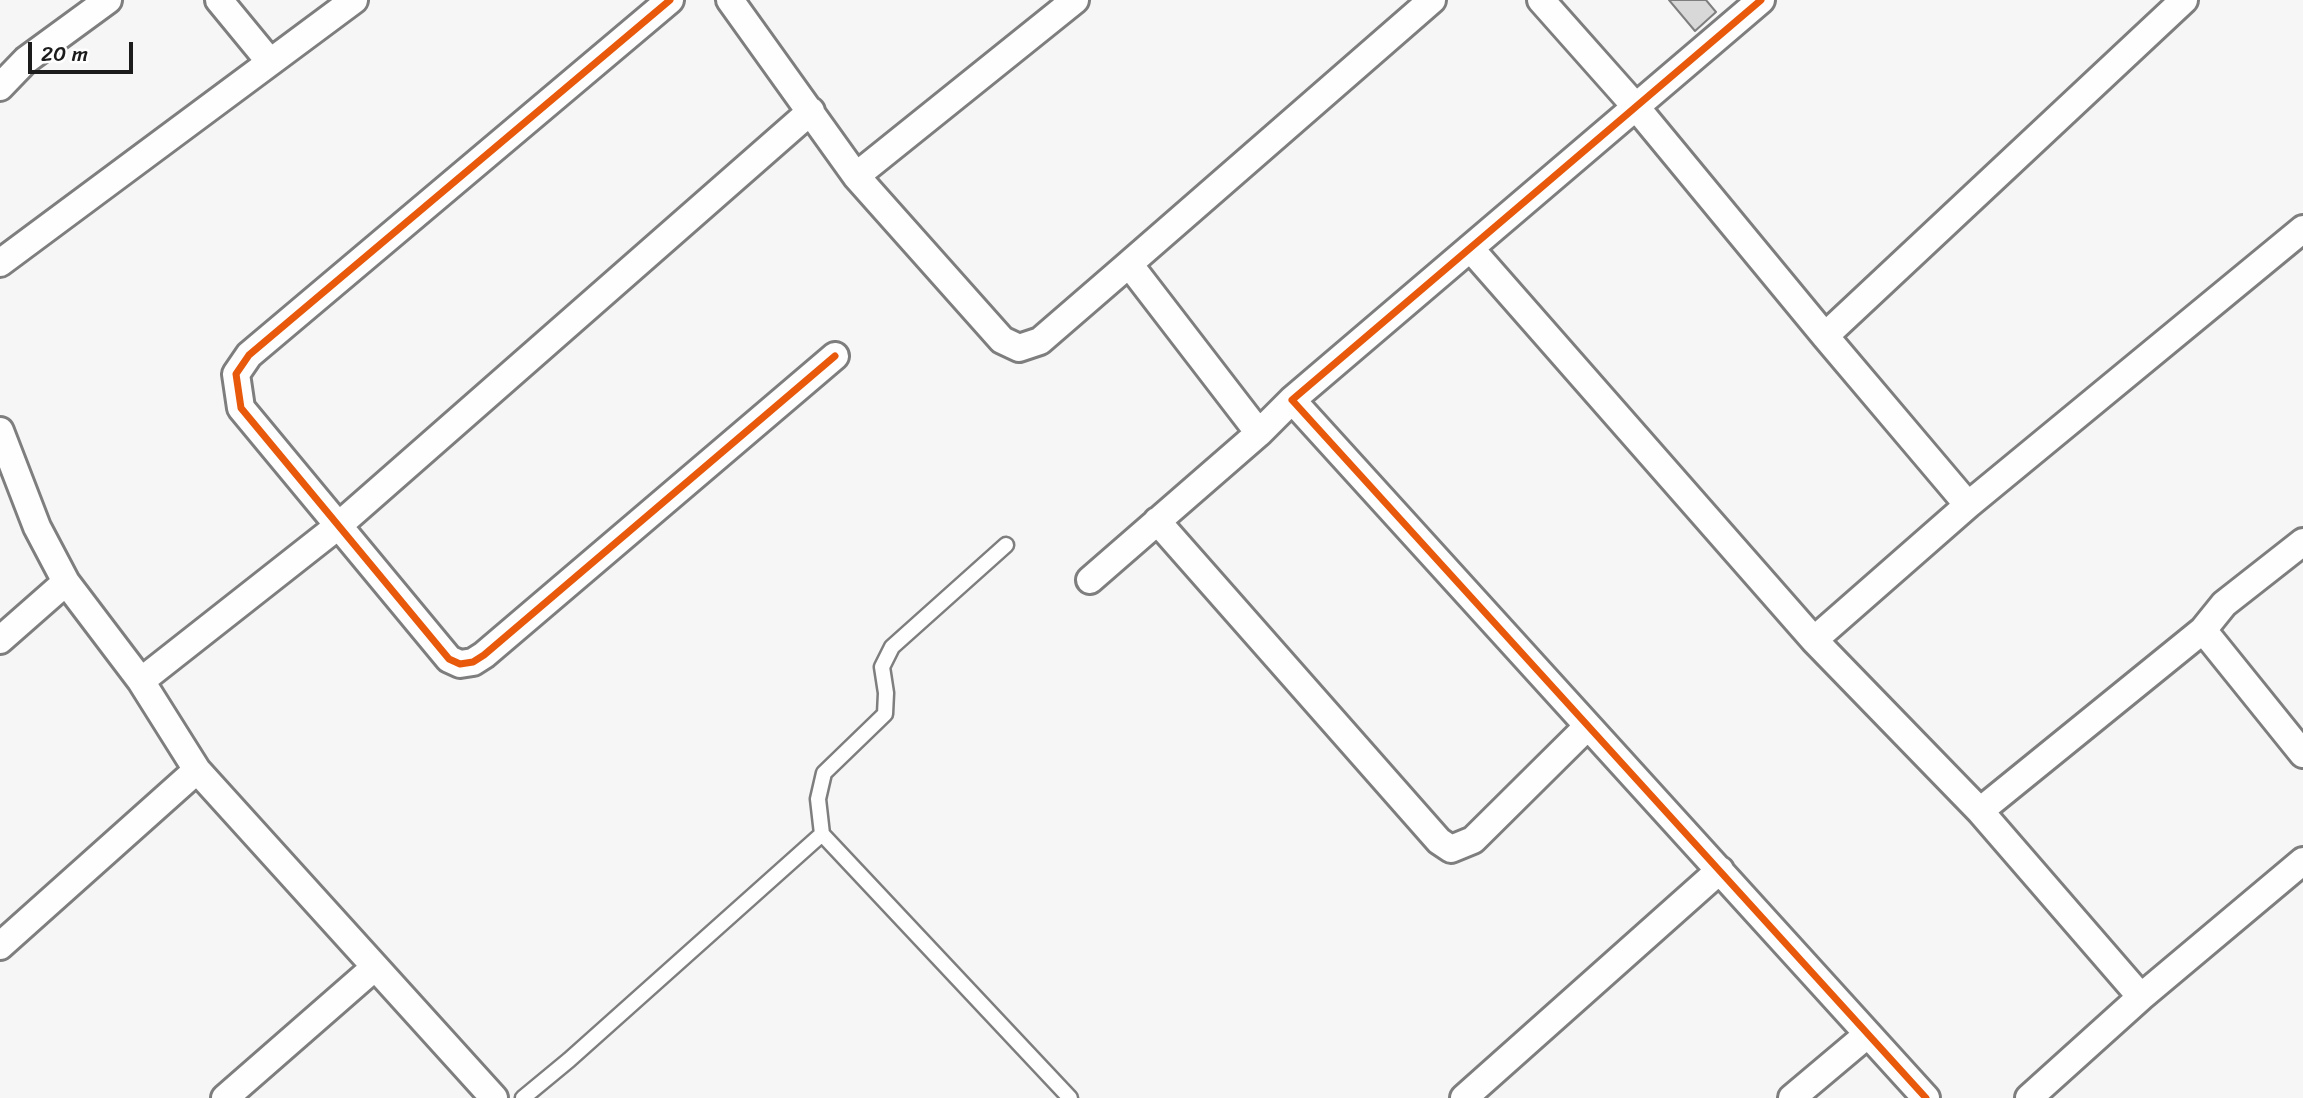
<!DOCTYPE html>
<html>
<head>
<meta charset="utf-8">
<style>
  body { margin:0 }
  #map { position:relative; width:2303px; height:1098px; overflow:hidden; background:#f6f6f6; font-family:Sriracha,sans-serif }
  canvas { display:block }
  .scale { position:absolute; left:28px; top:42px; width:105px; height:32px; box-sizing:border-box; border:4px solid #1c1c1c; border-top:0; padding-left:9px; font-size:21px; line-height:24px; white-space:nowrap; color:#1c1c1c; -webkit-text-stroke:5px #fff; paint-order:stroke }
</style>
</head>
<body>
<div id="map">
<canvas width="2303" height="1098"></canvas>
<div class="scale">20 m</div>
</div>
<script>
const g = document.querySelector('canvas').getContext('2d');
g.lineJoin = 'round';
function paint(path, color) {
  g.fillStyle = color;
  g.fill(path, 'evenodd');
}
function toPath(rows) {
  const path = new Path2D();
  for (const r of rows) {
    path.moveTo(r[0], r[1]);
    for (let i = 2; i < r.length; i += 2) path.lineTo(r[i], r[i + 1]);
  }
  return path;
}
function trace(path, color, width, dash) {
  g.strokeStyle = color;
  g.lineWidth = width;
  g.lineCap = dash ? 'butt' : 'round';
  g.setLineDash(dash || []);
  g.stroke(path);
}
const building = toPath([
  [1669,0,1706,0,1716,12,1695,31,1669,0]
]);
const lane = toPath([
  [822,834,1070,1098],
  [523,1098,569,1060,822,834,818,799,824,773,885,714,886,693,882,667,892,647,1006,545]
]);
const street = toPath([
  [219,0,270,62],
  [670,0,249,355,236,374,241,408,449,659,460,664,473,662,484,655,835,356],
  [730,0,856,176,1002,340,1019,348,1040,341,1129,264],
  [1541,0,1636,107,1825,336,1968,505],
  [1761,0,1292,400,1926,1098],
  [0,87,26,60,108,0],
  [856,176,1075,0],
  [1470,248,1814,640,1968,505,2303,229],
  [0,263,354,0],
  [1825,336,2184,0],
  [1292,400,1259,433,1129,264,1432,0],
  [0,431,37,527,66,582,141,681,197,770,494,1098],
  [1157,521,1439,841,1451,849,1473,840,1588,726],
  [1090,580,1259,433],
  [2203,630,2303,754],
  [0,640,66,582],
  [1814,640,1980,811,2203,630,2224,604,2303,542],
  [141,681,338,526,811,111],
  [1980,811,2141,997,2303,861],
  [0,946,197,770],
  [225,1098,375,967],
  [1464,1098,1720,870],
  [1792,1098,1868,1034],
  [2029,1098,2141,997]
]);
const cycleway = toPath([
  [670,0,249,355,236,374,241,408,449,659,460,664,473,662,484,655,835,356],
  [1761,0,1292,400,1926,1098]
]);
paint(building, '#d8d8d8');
trace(building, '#7e7e7e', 2);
trace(lane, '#7e7e7e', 19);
trace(street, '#7e7e7e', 32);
trace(lane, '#fefefe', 14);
trace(street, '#fefefe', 26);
trace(cycleway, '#e8590c', 7);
</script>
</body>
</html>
